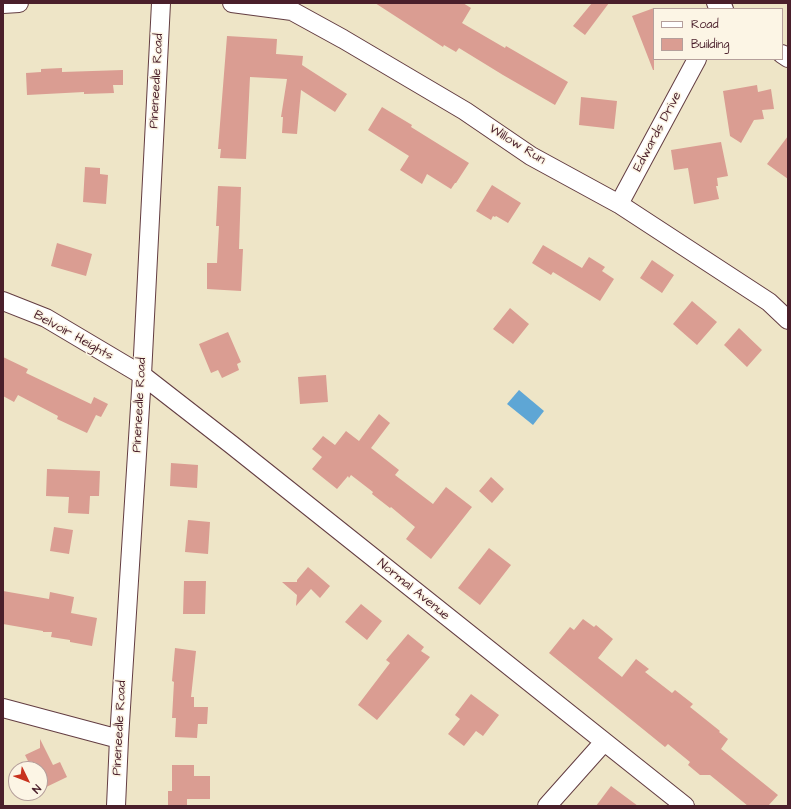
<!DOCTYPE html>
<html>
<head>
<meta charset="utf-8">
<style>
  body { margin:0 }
  #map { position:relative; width:791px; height:809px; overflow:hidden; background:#eee5c7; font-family:"Architects Daughter",sans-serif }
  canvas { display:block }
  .frame { position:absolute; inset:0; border:4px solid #4a1f2b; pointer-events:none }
  .legend { position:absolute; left:653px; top:8px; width:130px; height:52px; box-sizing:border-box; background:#fcf5e5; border:1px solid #b59f9b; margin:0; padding:5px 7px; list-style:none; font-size:12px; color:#4a1f2b }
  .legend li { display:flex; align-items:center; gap:8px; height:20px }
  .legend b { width:20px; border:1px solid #b59f9b }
  .north { position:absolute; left:8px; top:761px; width:40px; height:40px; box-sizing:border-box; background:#fcf5e5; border:1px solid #b59f9b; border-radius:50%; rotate:133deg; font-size:11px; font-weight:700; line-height:16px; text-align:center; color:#4a1f2b }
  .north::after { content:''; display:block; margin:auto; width:14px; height:18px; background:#c8321e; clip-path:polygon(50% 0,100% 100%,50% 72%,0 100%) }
</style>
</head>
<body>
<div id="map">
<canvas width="791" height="809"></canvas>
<div class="frame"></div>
<ul class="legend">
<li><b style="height:5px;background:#fff"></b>Road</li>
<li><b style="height:11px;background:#da9d92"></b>Building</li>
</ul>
<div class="north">N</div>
</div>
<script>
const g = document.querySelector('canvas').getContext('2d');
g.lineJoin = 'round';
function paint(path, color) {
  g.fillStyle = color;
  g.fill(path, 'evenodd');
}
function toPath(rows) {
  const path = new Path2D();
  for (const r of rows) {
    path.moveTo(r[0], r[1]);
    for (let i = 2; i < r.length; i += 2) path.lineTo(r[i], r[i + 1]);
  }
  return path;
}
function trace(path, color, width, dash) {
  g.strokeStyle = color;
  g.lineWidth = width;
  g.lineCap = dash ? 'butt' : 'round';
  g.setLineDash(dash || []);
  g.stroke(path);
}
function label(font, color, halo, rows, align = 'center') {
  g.font = font + ' "Architects Daughter",sans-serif';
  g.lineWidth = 3;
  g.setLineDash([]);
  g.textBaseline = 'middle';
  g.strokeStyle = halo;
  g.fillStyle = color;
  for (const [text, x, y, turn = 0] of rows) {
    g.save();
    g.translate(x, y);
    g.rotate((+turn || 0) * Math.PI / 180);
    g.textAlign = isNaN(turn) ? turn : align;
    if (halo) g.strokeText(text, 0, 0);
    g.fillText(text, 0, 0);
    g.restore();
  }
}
const water = toPath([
  [519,390,544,411,533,425,507,404]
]);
const building = toPath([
  [375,3,463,3,471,8,462,23,505,48,506,46,568,82,555,105,503,75,459,48,456,52,444,45,443,47],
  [592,3,609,3,585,35,573,26],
  [654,8,654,70,653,70,632,16],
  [227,36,277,39,276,54,303,56,302,65,347,94,335,112,301,90,297,134,282,133,283,117,281,117,287,79,250,77,246,159,220,158,221,149,218,149],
  [62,68,62,72,123,70,123,85,113,85,114,93,84,94,84,92,27,95,26,73,41,72,41,69],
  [757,85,758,92,771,89,774,109,762,110,764,119,754,120,741,143,730,136,723,91],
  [581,97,617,101,614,129,579,125],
  [382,107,412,125,411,127,469,163,456,183,455,183,451,189,427,174,422,184,400,170,409,156,368,130],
  [788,136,788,179,767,164],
  [721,142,728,176,717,178,718,186,716,186,719,199,694,204,688,168,674,170,671,150],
  [85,167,100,168,100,174,108,175,106,204,83,202],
  [492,185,521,203,508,223,496,216,495,217,493,216,491,220,476,211],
  [218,186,241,187,239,249,243,249,241,291,207,289,207,263,217,263,219,226,216,226],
  [57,243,92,254,86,276,51,266],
  [543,245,582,268,589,257,605,267,602,271,614,279,600,301,553,272,551,275,532,263],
  [652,260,674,275,662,293,640,278],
  [692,301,717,322,697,345,673,324],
  [510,308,529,324,513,344,493,329],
  [739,328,762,350,747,367,724,345],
  [228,332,241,362,237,364,239,370,222,378,218,370,211,373,199,344],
  [3,357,28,369,26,373,91,404,94,397,108,404,101,417,96,415,87,433,57,419,58,416,18,395,14,402,3,396],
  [326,375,328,402,300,404,298,377],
  [379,414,390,423,371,448,399,470,395,475,433,504,446,487,472,507,431,559,406,539,415,527,391,507,390,508,372,494,373,492,351,475,349,478,348,476,337,489,312,469,322,457,312,449,323,436,335,445,346,431,359,441],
  [171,463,198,465,197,488,170,486],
  [47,469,100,471,99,496,90,496,89,514,68,513,69,497,46,496],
  [491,477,504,489,492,503,479,491],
  [188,520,210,522,208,554,185,552],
  [54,527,73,530,69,554,50,551],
  [489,548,511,565,480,605,458,588],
  [308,567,330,586,320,598,311,589,296,606,297,595,282,582,297,582,297,580],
  [184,581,206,581,205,614,183,614],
  [3,591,49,599,50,592,74,597,71,613,97,618,92,646,70,642,70,640,51,637,52,632,43,632,43,631,3,624],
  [361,604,382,621,367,640,345,622],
  [583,619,594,627,596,625,613,639,598,658,622,677,636,659,649,669,645,672,672,693,675,690,693,704,690,707,720,731,719,732,728,739,721,749,778,795,768,806,748,806,710,775,700,775,688,765,690,762,668,744,665,747,549,653,570,627,574,630],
  [408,634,424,647,421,651,430,657,377,720,358,705,390,663,386,660],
  [175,648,196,651,191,697,194,697,194,707,208,707,207,724,198,724,197,738,175,737,176,718,172,718,174,682,172,681],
  [471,694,499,715,483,736,476,731,464,746,448,734,460,719,455,715],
  [40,739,53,765,60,762,67,777,40,790,40,769,32,769,25,755,40,748],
  [172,765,194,765,194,776,210,776,210,799,187,799,187,806,168,806,168,791,172,791],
  [611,786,638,806,596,806]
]);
const minor = toPath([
  [232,3,292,11,343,39,465,111,531,156,619,204,769,302,788,320],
  [716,3,724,9],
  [3,4,19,3],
  [782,54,788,58],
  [619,204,697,59],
  [3,301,46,318,142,375,232,445,685,806],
  [3,708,119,739],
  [116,806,119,739,142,375,161,3],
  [547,806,604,742]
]);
const streetNames = [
  ["Pineneedle Road",157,81,-87],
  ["Edwards Drive",658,132,-62],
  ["Willow Run",517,145,32],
  ["Belvoir Heights",73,336,29],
  ["Pineneedle Road",140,405,-87],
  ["Normal Avenue",413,590,39],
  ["Pineneedle Road",120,728,-87]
];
paint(water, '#5ea6d5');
paint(building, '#da9d92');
trace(minor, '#633d42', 20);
trace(minor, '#fff', 18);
label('13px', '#4a1f2b', '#fcf5e5', streetNames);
</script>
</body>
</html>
